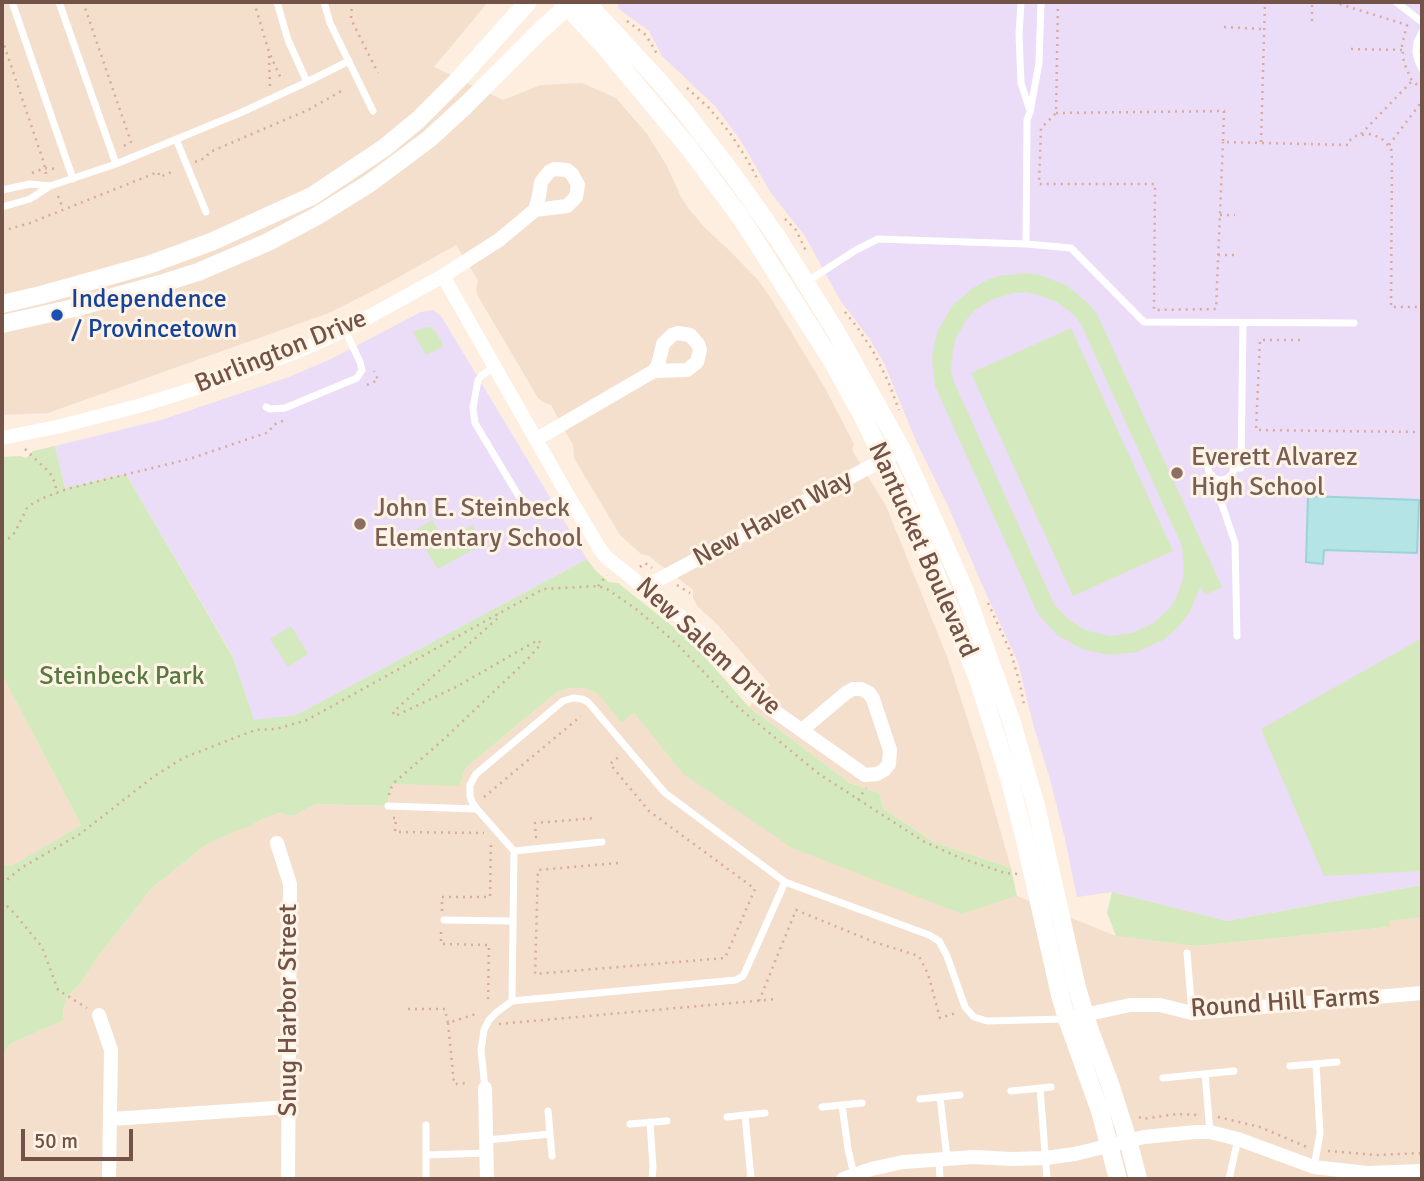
<!DOCTYPE html>
<html>
<head>
<meta charset="utf-8">
<style>
  body { margin:0 }
  #map { position:relative; width:1424px; height:1181px; overflow:hidden; background:#fdeedf; font-family:Signika,sans-serif }
  canvas { display:block }
  .frame { position:absolute; inset:0; border:4px solid #735247; pointer-events:none }
  .scale { position:absolute; left:21px; top:1129px; width:112px; height:32px; box-sizing:border-box; border:4px solid #735247; border-top:0; padding-left:9px; font-size:21px; line-height:24px; white-space:nowrap; color:#735247; -webkit-text-stroke:5px #fff3e6; paint-order:stroke }
</style>
</head>
<body>
<div id="map">
<canvas width="1424" height="1181"></canvas>
<div class="frame"></div>
<div class="scale">50 m</div>
</div>
<script>
const g = document.querySelector('canvas').getContext('2d');
g.lineJoin = 'round';
function paint(path, color) {
  g.fillStyle = color;
  g.fill(path, 'evenodd');
}
function toPath(rows) {
  const path = new Path2D();
  for (const r of rows) {
    if (r.length === 3) {
      path.moveTo(r[0] + r[2], r[1]);
      path.arc(r[0], r[1], r[2], 0, 2 * Math.PI);
      continue;
    }
    path.moveTo(r[0], r[1]);
    for (let i = 2; i < r.length; i += 2) path.lineTo(r[i], r[i + 1]);
  }
  return path;
}
function trace(path, color, width, dash) {
  g.strokeStyle = color;
  g.lineWidth = width;
  g.lineCap = dash ? 'butt' : 'round';
  g.setLineDash(dash || []);
  g.stroke(path);
}
function label(font, color, halo, rows, align = 'center') {
  g.font = font + ' Signika,sans-serif';
  g.lineWidth = 6;
  g.setLineDash([]);
  g.textBaseline = 'middle';
  g.strokeStyle = halo;
  g.fillStyle = color;
  for (const [text, x, y, turn = 0] of rows) {
    g.save();
    g.translate(x, y);
    g.rotate((+turn || 0) * Math.PI / 180);
    g.textAlign = isNaN(turn) ? turn : align;
    if (halo) g.strokeText(text, 0, 0);
    g.fillText(text, 0, 0);
    g.restore();
  }
}
const residential = toPath([
  [2,2,488,2,434,67,503,100,541,85,582,83,616,98,647,134,667,166,681,197,689,209,704,227,730,251,758,280,772,300,825,388,854,444,852,450,886,506,948,659,978,752,1011,868,934,842,884,809,879,793,850,783,749,707,770,685,716,623,698,607,693,598,693,590,649,556,641,554,620,535,574,458,573,445,551,405,545,403,538,398,479,298,476,290,478,280,456,245,390,282,329,313,48,413,2,415],
  [2,675,81,825,12,867,2,865],
  [571,688,586,688,598,694,622,723,634,713,682,773,962,914,1017,896,1116,936,1195,946,1388,927,1389,921,1422,917,1422,1179,2,1179,2,1055,10,1044,64,1020,63,1011,67,997,80,984,99,955,152,888,206,845,236,831,247,828,262,819,279,813,293,816,316,804,388,806,389,794,393,784,459,785,464,771,468,766,557,692]
]);
const education = toPath([
  [617,2,1422,2,1422,885,1227,921,1112,892,1077,897,1065,839,1050,779,1033,724,1018,662,984,589,948,506,916,441,884,363,869,338,840,300,805,236,771,193,741,141,716,107,662,56,649,31,619,9],
  [433,310,441,316,587,559,296,715,253,721,233,656,128,478,124,474,65,488,55,446,161,420,289,377,331,359,421,312]
]);
const green = toPath([
  [1026,273,1040,275,1066,285,1088,303,1097,314,1222,587,1205,595,1200,587,1191,610,1183,621,1174,631,1163,640,1137,652,1109,655,1082,649,1057,635,1038,614,935,386,932,358,934,345,938,331,952,306,973,288,985,281,998,276],
  [1025,292,1036,294,1057,302,1074,315,1081,324,1182,546,1184,568,1183,579,1175,600,1169,609,1152,624,1132,633,1110,636,1088,631,1069,620,1054,604,954,382,951,371,953,349,956,338,967,319,974,311,993,299,1014,293],
  [426,327,432,328,436,332,442,342,443,347,426,355,413,332],
  [1071,328,1173,551,1073,596,971,373],
  [55,446,65,488,125,474,128,478,233,657,254,720,296,715,587,559,595,570,609,582,618,583,690,640,749,707,850,783,879,793,884,809,934,842,1011,868,1017,896,962,914,792,848,682,773,634,713,622,723,598,694,586,688,571,688,557,692,468,766,464,772,459,786,393,784,389,794,388,806,316,804,293,816,279,813,262,819,247,828,236,831,206,845,152,888,99,955,80,984,67,997,63,1011,64,1020,10,1044,2,1055,2,865,12,866,81,825,2,675,2,457,20,456,26,458,33,451],
  [432,520,445,541,472,525,483,544,438,569,414,531],
  [291,626,308,654,288,667,270,639],
  [1422,638,1422,871,1324,876,1261,729],
  [1422,885,1422,917,1389,921,1389,927,1195,946,1116,936,1107,913,1112,892,1227,921]
]);
const water = toPath([
  [1308,496,1419,500,1417,553,1324,550,1323,564,1306,562,1308,496]
]);
const path = toPath([
  [83,2,131,142,120,148],
  [254,2,269,52,282,81],
  [352,2,351,19,378,73],
  [1058,2,1056,113,1041,128,1039,184,1155,184,1154,310,1216,309,1223,142],
  [1333,2,1407,25,1402,45,1404,63,1411,79,1422,90],
  [627,21,646,35,657,54],
  [1312,21,1312,2],
  [1224,27,1263,29],
  [2,39,44,163,46,174],
  [1351,49,1402,50],
  [269,56,270,87],
  [687,88,709,108,730,133,748,161,759,182],
  [1056,113,1224,111,1223,142,1348,145,1349,141,1355,136,1371,134,1381,138,1391,148,1392,159,1391,307,1422,307],
  [1361,134,1412,81],
  [1261,142,1265,2],
  [1389,145,1422,101],
  [195,162,205,158,210,152,308,110,345,89],
  [32,173,45,168,57,169],
  [58,196,63,209],
  [1220,215,1235,215],
  [785,219,796,230,806,251],
  [2,231,30,223,158,172,160,177,174,171],
  [1218,255,1234,255],
  [845,312,857,327,873,351,888,381,899,410],
  [1300,340,1260,340,1256,430,1422,432],
  [367,385,378,380,374,371],
  [25,449,50,473,55,483,57,494],
  [2,542,11,537,15,532,27,508,32,504,43,498,67,489,189,459,269,432,273,425,287,419],
  [640,567,645,563,652,568],
  [677,585,690,593],
  [598,586,607,575],
  [988,603,1011,653,1020,684,1024,705],
  [389,795,391,788,395,782,444,739,526,661,541,644,538,640,456,687,395,716,393,712,499,617,497,614],
  [484,797,581,716],
  [858,800,866,788],
  [393,818,396,818,395,832,484,833],
  [535,837,536,837,535,823,596,818],
  [618,863,538,870,535,974,725,958,755,889,649,811,610,764,621,755],
  [2,884,21,868,80,834,153,777,183,758,255,730,276,729,307,720,543,589,598,586,607,589,636,609,662,631,679,646,733,703,819,774,923,841,958,857,1005,873,1018,874],
  [2,901,15,914,42,947,58,990,87,1008],
  [442,911,442,897,490,897,491,840],
  [441,932,441,944,489,945,488,1004],
  [759,1001,796,910,874,942,919,956,928,974,940,1018,956,1013],
  [408,1009,445,1009,448,1023,479,1013],
  [448,1023,454,1084,469,1083],
  [499,1024,777,999],
  [1139,1117,1143,1119,1177,1114,1198,1115],
  [1218,1117,1260,1127,1307,1147],
  [1328,1151,1376,1155,1422,1153]
]);
const service = toPath([
  [12,2,73,179],
  [59,2,116,164],
  [277,2,288,40,307,82],
  [324,2,330,23,373,111],
  [1021,2,1019,34,1021,83,1029,108],
  [1396,2,1422,22],
  [1422,32,1417,42,1416,52,1418,61,1422,69],
  [176,139,206,212],
  [2,190,30,184,50,186],
  [2,207,30,199,50,186,116,164,240,113,307,82,349,61],
  [1026,244,1071,248,1144,322,1354,323],
  [805,283,856,250,878,239,1026,244,1027,120,1030,112,1039,63,1041,2],
  [494,367,481,376,478,380,473,408,475,423,518,495,524,502,533,506,547,505,567,494],
  [266,407,270,409,285,408,357,378,362,370,360,362,345,330],
  [1221,467,13],
  [1234,468,1241,468,1243,323],
  [1212,475,1235,543,1237,636],
  [388,806,477,809,472,802,470,796,470,785,476,774,563,701,573,698,582,699,588,702,665,793,785,882,929,935,939,941,947,956,965,1007,974,1017,987,1021,1065,1019],
  [477,809,514,851,512,1001],
  [514,851,602,842],
  [444,920,513,921],
  [1187,953,1192,1013],
  [1290,1066,1337,1062],
  [1205,1074,1210,1132],
  [1163,1078,1234,1071],
  [485,1088,481,1050,484,1030,489,1020,497,1012,512,1001,736,980,743,976,745,972,785,882],
  [1040,1088,1047,1179],
  [1011,1091,1051,1087],
  [940,1097,947,1158],
  [920,1099,960,1095],
  [842,1105,848,1149,854,1175],
  [822,1107,862,1103],
  [548,1111,552,1156],
  [745,1115,751,1179],
  [727,1117,765,1113],
  [650,1122,653,1167,652,1179],
  [630,1124,667,1121],
  [487,1140,550,1134],
  [426,1155,487,1153],
  [939,1160,940,1179],
  [1314,1167,1320,1134,1316,1064],
  [426,1179,426,1125],
  [1229,1179,1238,1139]
]);
const minor = toPath([
  [554,169,567,170,572,174,578,185,576,197,567,206,535,210,539,196,541,182,549,172,554,169],
  [443,276,567,494,600,549,606,557,699,632,747,688,770,708,865,775,877,774,884,770,889,764,890,750,873,699,869,693,861,689,853,689,846,693,802,730],
  [678,333,690,335,698,344,700,350,697,362,687,370,654,371,658,365,663,344,672,335,678,333],
  [2,438,61,426,142,405,203,386,299,351,345,330,443,276,499,240,535,210],
  [537,439,654,371],
  [645,587,890,456],
  [277,843,290,884,288,1179],
  [99,1015,111,1050,109,1179],
  [1075,1017,1130,1005,1160,1005,1192,1013,1422,993],
  [485,1088,487,1179],
  [111,1119,289,1107],
  [843,1179,871,1169,903,1162,974,1157,1011,1159,1046,1158,1075,1154,1144,1137,1196,1132,1210,1132,1238,1139,1314,1167,1367,1173,1422,1171]
]);
const tertiary = toPath([
  [563,2,604,46,689,148,741,218,832,361,863,417,918,529,979,682,1009,777,1025,840,1060,995,1067,1019,1100,1111,1118,1179],
  [586,2,659,81,688,116,734,176,779,240,835,330,902,450,919,487,964,589,1012,723,1036,806,1077,988,1090,1031,1110,1084,1128,1140,1138,1179],
  [2,304,41,295,148,265,211,242,312,196,384,148,418,120,457,81,528,2],
  [2,324,74,308,160,284,198,272,268,242,317,216,370,183,429,139,466,105,538,33,572,2]
]);
const markers = [
  [57,315,7,"#1a4fb4"],
  [1177,473,7,"#8d6e63"],
  [360,524,7,"#8d6e63"]
];
const transitNames = [
  ["Independence",71,300],
  ["/ Provincetown",71,330]
];
const streetNames = [
  ["Burlington Drive",281,352,-22],
  ["New Haven Way",773,519,-28],
  ["Nantucket Boulevard",922,550,66],
  ["New Salem Drive",708,647,43],
  ["Round Hill Farms",1285,1003,-4],
  ["Snug Harbor Street",289,1010,-90]
];
const educationNames = [
  ["Everett Alvarez",1191,458],
  ["High School",1191,488],
  ["John E. Steinbeck",374,509],
  ["Elementary School",374,539]
];
const parkNames = [
  ["Steinbeck Park",122,677]
];
paint(residential, '#f4dfcd');
paint(education, '#ebdcf8');
paint(green, '#d4eabe');
paint(water, '#b4e4e6');
trace(water, '#9ad4d8', 2);
trace(path, '#d7ac9a', 2.5, [2, 5]);
trace(service, '#fff', 7);
trace(minor, '#fff', 14);
trace(tertiary, '#fff', 18);
for (const [x, y, r, color] of markers) {
  const dot = new Path2D();
  dot.arc(x, y, r, 0, 2 * Math.PI);
  g.fillStyle = color;
  g.fill(dot);
  trace(dot, '#fff3e6', 2.5);
}
label('26px', '#164399', '#fff3e6', transitNames, 'left');
label('26px', '#735247', '#fff3e6', streetNames);
label('26px', '#785e54', '#fff3e6', educationNames, 'left');
label('26px', '#55793e', '#fff3e6', parkNames);
</script>
</body>
</html>
